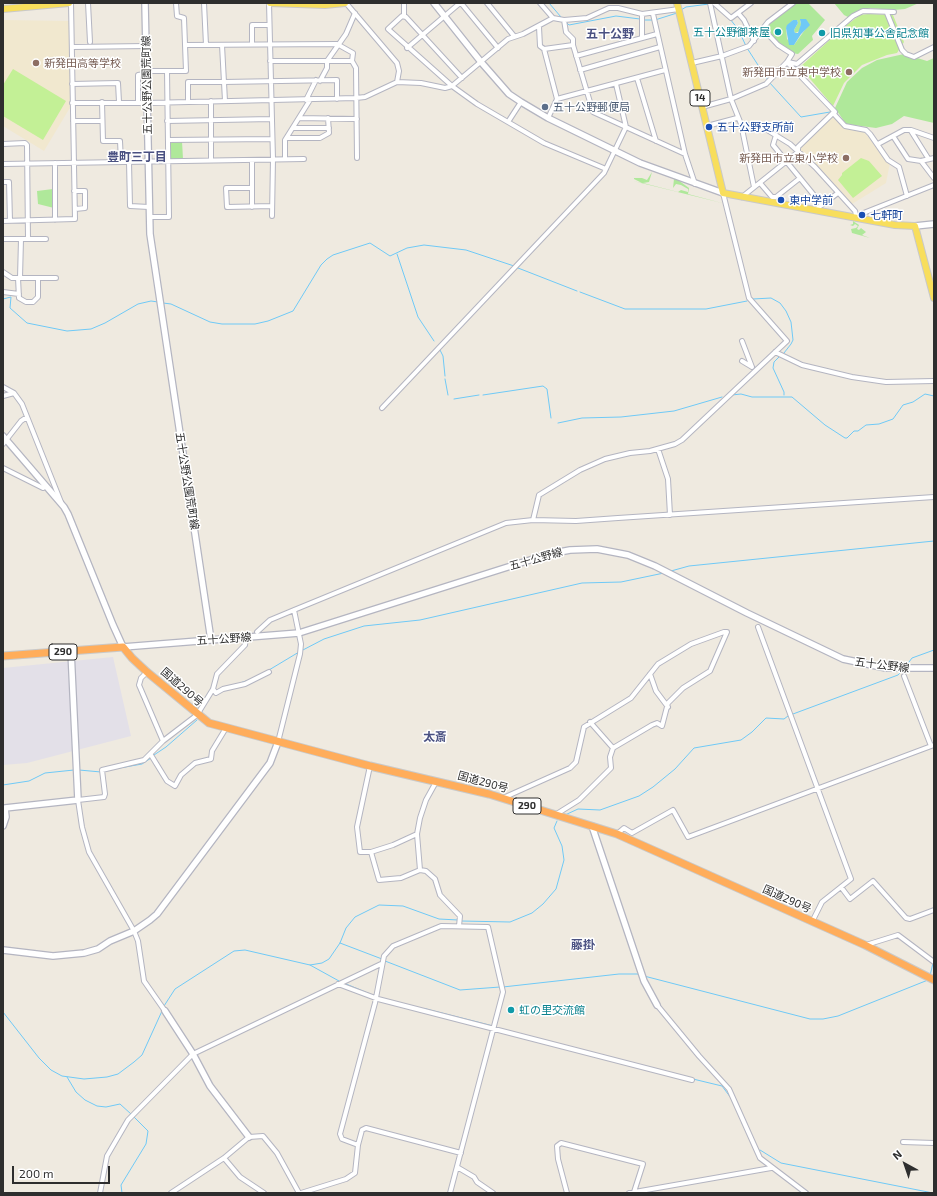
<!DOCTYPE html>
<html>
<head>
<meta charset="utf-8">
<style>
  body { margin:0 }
  #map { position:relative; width:937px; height:1196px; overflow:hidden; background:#efeae0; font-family:"Exo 2",sans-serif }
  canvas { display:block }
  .frame { position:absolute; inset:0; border:4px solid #2e2e2e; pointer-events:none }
  .north { position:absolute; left:885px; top:1144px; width:40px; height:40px; -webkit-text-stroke:3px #fff; paint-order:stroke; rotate:320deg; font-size:11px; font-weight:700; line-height:16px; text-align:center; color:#2e2e2e }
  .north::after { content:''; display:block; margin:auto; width:14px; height:18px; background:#2e2e2e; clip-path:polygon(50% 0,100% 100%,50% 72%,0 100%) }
  .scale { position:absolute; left:12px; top:1166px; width:98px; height:18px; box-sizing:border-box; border:2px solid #2e2e2e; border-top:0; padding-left:5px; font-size:12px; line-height:14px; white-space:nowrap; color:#2e2e2e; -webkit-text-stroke:3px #fff; paint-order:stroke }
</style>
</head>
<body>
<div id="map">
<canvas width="937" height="1196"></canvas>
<div class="frame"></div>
<div class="north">N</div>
<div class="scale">200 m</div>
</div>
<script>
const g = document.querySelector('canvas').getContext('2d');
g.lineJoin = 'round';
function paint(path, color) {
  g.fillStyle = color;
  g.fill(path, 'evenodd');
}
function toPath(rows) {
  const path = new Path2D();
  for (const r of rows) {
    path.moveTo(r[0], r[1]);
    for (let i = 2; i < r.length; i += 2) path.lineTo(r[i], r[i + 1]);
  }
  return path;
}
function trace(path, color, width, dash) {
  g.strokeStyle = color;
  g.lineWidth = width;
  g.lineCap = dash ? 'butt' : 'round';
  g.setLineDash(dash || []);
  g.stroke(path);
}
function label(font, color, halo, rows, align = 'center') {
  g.font = font + ' "Exo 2","Noto Sans JP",sans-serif';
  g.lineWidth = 3;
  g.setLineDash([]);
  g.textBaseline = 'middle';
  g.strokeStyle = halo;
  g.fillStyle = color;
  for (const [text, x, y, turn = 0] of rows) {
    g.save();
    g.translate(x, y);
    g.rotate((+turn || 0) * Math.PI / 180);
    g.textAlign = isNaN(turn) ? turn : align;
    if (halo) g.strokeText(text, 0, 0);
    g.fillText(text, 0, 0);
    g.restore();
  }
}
const industrial = toPath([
  [113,657,131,736,27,763,3,765,3,668]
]);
const education = toPath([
  [3,20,69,21,71,106,44,151,3,126],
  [833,115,845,128,864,132,890,163,886,183,852,204,829,178,799,150,799,148]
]);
const green = toPath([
  [795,3,808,3,825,20,812,36,813,40,798,54,792,53,779,44,766,30,770,23],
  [793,20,797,20,798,23,794,30,795,33,800,31,801,24,800,20,807,27,794,45,787,39,786,28],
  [834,3,919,3,905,9,894,10,870,8,848,17,844,15],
  [904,54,927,61,934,58,934,123,904,116,892,124,876,128,846,124,835,108,847,82,862,68,877,60],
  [170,141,182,141,183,159,170,159],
  [652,172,649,182,643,183,678,192,681,190,688,192,688,189,681,185,676,184,673,188,674,179,678,180,689,188,688,194,722,203,633,181,642,183,634,179,634,178,642,178,647,180],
  [53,189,54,208,38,204,37,191],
  [853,221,859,225,857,229,859,230,861,228,866,232,862,235,870,238,852,233,851,229,856,228,858,226,855,224,853,226,850,225,853,224]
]);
const pitch = toPath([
  [868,14,893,15,904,42,897,53,887,55,862,65,844,83,833,106,800,67,844,27,860,15],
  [13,69,66,101,43,140,3,116,3,85],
  [861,158,869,161,882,176,853,198,838,180,842,175,842,173]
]);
const water = toPath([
  [800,19,806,19,810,25,801,34,794,45,789,45,786,28,787,25,793,20,797,20,798,23,794,30,795,33,798,33,801,24]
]);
const stream = toPath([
  [549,3,561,17],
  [681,10,686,7,709,4],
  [730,19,738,29,746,46],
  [643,20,652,20],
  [655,20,677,13],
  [566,22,569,25,616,16,640,19],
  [747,48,767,79],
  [769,82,801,117,830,112],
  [397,254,418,317,434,341],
  [518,268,577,291],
  [580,292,625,309,706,309,747,301],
  [3,299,11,297,10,308,27,323,67,331,91,329,105,323,138,304,151,301,158,302],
  [753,299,771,298,780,303,786,311,791,322,793,340,791,344,784,353],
  [163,303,171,304,210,322,222,324,255,324,268,321,293,311,321,265,327,259,333,255,370,243,390,256,407,248,424,245,466,250,514,266],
  [440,350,443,356,445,376],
  [779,357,774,362,773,368,784,392,784,395],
  [445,379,448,395],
  [483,395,543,386,547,389,551,418],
  [732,395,741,394,752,397,792,397,825,425,845,438,847,438,854,431,858,431,866,425,879,424,893,419,903,405,913,402,925,394,934,396],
  [454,399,479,395],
  [558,423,582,418,621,417,674,411,722,397],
  [671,571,689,566,934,541],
  [301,651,324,639,364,626,420,620,582,583,621,582,664,573],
  [906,666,912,658,934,650],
  [269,670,299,652],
  [240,683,246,681],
  [217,690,233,685],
  [201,713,205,705],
  [793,714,898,675,903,670],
  [154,755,166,747,197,720],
  [114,769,142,764,151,758],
  [79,770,101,772],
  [3,785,29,781,45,773,74,770],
  [565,815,578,809,600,810,639,796,653,787,675,769,694,748,741,740,752,732,766,718,784,719,788,716],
  [461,921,510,922,532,913,543,904,556,889,564,860,562,846,554,828,557,821],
  [340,943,382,959],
  [385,961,460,990,500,987],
  [310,965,339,981],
  [644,976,810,1019,823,1019,838,1016,928,980],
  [930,976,933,963],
  [346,984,375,996],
  [503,987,619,974,639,974],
  [164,1006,175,989,234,951,245,950,310,965,322,963,329,959,340,943,346,928,355,917,379,905,403,906,439,919,458,920],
  [426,1009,493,1026],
  [3,1012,39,1058,51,1070,62,1076,84,1079,107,1077,118,1074,134,1062,142,1055,162,1011],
  [496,1027,508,1031],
  [67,1077,76,1092,85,1100,97,1106,106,1107,120,1104,131,1114],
  [693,1079,722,1086,731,1098],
  [742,1123,752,1144],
  [760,1150,781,1163,933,1193],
  [122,1193,121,1185,146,1144,148,1131,133,1116]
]);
const street = toPath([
  [88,3,90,42],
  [204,3,206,45],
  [269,3,273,159,272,216],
  [346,3,397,63,399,71,397,82],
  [404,3,404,16],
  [461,3,498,48],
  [487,3,514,36],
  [540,3,553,18,564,20,587,18,609,8,618,8,642,14,679,9],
  [710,3,731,99,741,124,754,187],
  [714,3,731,18,751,3],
  [738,13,744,20,754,41],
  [887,13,902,50,906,54,914,57,934,47],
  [642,14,642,38],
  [653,14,685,154,695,184],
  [564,20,566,32,573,39,573,45],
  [539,27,540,46,544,49,557,99,548,118],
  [252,44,252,25,269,25],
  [186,45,337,44,353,53,352,61,356,68,357,158],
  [222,45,225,101],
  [72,47,146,46],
  [407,48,460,3],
  [544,49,573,45,593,112,685,154],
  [576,56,657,34],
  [270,61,352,61],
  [787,62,835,112,833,113,845,126,866,130,870,134,888,160,899,167,907,196],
  [788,62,797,64,853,16,863,11,894,12],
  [692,63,722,56,749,46,768,22,793,3],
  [580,70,660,47],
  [462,78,406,17,402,16,388,29,452,86,477,104,544,143,606,169],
  [637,78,656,141],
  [320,81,327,68,327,61,346,34,355,13],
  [72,84,118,83,119,102],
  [557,99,665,70],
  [306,100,316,80],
  [188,101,188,82,224,82,337,80,337,99],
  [211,101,211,160],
  [102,102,103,141,120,141,121,162],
  [138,102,138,75,144,74,147,71,186,71,184,18,177,16,176,3],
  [72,103,147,103,356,98,365,97,397,82,421,83,445,88,452,86,508,39,523,34,553,18],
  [702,107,731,99,766,84,787,62,792,54,778,45,764,30],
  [299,118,357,119],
  [73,121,102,121],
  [167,121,272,119],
  [508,122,521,102],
  [741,124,764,128,790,144,815,167,855,211,857,218,861,214,934,185],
  [707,126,737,118],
  [293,128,329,128],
  [911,131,928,158],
  [776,135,773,145,822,205],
  [893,136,908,159,921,161,934,158],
  [287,138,320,138,329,133,328,118],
  [168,140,272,139],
  [3,144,25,143,27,145,28,239],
  [878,144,904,130,911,130,934,138],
  [285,159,285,140,310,100],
  [921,161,934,178],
  [129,162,130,206,149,207],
  [55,163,55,220],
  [3,164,304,159],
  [3,182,9,182,10,221],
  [760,183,772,197,776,197,800,178],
  [252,188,226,188,227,207,272,206],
  [74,191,85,191,85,208,75,209],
  [742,197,798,152,798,147,833,113],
  [252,207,252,160],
  [815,210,838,193],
  [149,217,169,217,167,71],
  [3,221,75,219,71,3],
  [3,239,46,239],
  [3,272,12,278,56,278],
  [18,278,19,298,26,302,33,302,38,297,38,278],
  [20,278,21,239],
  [3,292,19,294],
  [742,341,752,367],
  [775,352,802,365,852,377,886,382,934,381],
  [742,361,752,367],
  [3,387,14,393,22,404,61,502],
  [3,396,14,393],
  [382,408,604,173,626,127,616,84],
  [3,444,21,421,27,417],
  [658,449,668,479,670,515],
  [3,468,43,488,46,486],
  [533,520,539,495,580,470,605,459,630,453,650,451,675,444,682,440,787,341,749,298,723,193],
  [758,627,851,879,822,902,812,922],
  [257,632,270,620,294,610,506,523,533,520,576,521,618,518,934,497],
  [147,672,141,678,139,685,163,741],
  [650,674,656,691,668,707],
  [904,676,931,746],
  [213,689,216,693,223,689,245,684,269,672],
  [590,722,613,748],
  [278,742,300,654,301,644,294,610],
  [151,755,167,781,175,786,181,775,195,763,211,759,212,751,226,728],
  [370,766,357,827,360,852,371,852,393,845,417,834],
  [503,798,570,768,576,762,584,727,631,698,658,664,691,644,724,632,727,632,710,671,683,688,668,703,662,726,657,723,652,725,613,748,610,757,611,768,579,800,555,815],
  [617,834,624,828,632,833,673,810,688,837,934,745],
  [371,852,379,880,401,878,420,870,426,871,435,879,440,895,460,916,459,926],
  [420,870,417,834,420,818,426,800,436,782],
  [841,887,850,899,873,881,906,918,910,919,934,910],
  [866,945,898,935,934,962],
  [338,984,378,999,692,1080],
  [657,1005,699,1056,729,1089,760,1158,806,1193],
  [165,1011,144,981,138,941,134,931,89,852,82,827,78,800,104,797,105,794,102,770,144,760,163,741,197,715,213,689,217,674,245,645,246,638],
  [903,1142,934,1143],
  [358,1145,342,1139,340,1134,375,1003,384,956,393,946,441,926,488,927,503,992,450,1193],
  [224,1158,240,1177,264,1193],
  [457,1167,474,1177,477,1182,493,1193],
  [100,1193,107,1156,128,1120,193,1054,381,964],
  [171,1193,224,1158,249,1137,263,1136,277,1153,299,1193],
  [301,1193,346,1179,355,1173,358,1145,362,1130,366,1128,461,1153],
  [567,1193,558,1159,557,1146,561,1143,643,1164,634,1192],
  [629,1193,771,1168]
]);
const secondary = toPath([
  [145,3,150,234,211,640],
  [434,3,481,62,509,94,521,102,548,118,640,163,723,193],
  [915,226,934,224],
  [3,436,64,507,68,514,113,625,123,647,299,633,549,554,570,550,597,549,628,555,655,566,747,613,843,659,886,668,934,668],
  [3,826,6,817,5,808,78,800,71,651],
  [592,826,644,981,657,1005],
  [3,950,53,956,84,953,98,949,110,941,134,931,150,920,157,914,270,763,278,742],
  [165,1011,193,1054,210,1086,249,1137]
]);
const primary = toPath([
  [270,3,325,5,345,3],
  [677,3,723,193,895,225,915,226,934,298],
  [3,9,69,3]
]);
const highway = toPath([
  [3,656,123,647,132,658,147,672,209,723,370,766,489,794,617,834,865,945,934,980]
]);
const markers = [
  [778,32,4,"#0f9aa8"],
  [822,33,4,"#0f9aa8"],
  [36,63,4,"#8d6e63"],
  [849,72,4,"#8d6e63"],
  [545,107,4,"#5c6f8a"],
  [709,127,4,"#1a4fb4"],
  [846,158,4,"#8d6e63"],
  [781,200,4,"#1a4fb4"],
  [862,215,4,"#1a4fb4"],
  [511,1010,4,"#0f9aa8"]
];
const shields = [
  [700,98,20],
  [63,652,28],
  [527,806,28]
];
const shieldNames = [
  ["14",700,98],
  ["290",63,652],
  ["290",527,806]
];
const cultureNames = [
  ["五十公野御茶屋",770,32,"right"],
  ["旧県知事公舎記念館",830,33],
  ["虹の里交流館",519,1010]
];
const educationNames = [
  ["新発田高等学校",44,63,"left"],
  ["新発田市立東中学校",841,72],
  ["新発田市立東小学校",838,158]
];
const streetNames = [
  ["五十公野公園荒町線",147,85,-91],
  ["五十公野公園荒町線",187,481,81],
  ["五十公野線",536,559,-16],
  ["五十公野線",224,639,-4],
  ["五十公野線",882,665,7],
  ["国道290号",182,687,41],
  ["国道290号",483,782,15],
  ["国道290号",787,899,24]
];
const serviceNames = [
  ["五十公野郵便局",553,107]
];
const transitNames = [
  ["五十公野支所前",717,127],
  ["東中学前",789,200],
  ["七軒町",870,215]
];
const neighbourhoodNames = [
  ["五十公野",610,34],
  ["豊町三丁目",137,157],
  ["太斎",435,737],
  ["藤掛",583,945]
];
paint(industrial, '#e3e0e8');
paint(education, '#f1e8cf');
paint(green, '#afe89a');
paint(pitch, '#c3f096');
paint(water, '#6fc9f6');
trace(stream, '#6fc9f6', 1);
trace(street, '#b4b5c1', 6);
trace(secondary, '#b4b5c1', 8);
trace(primary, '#c9c9c9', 8);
trace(highway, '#c9c9c9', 9);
trace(street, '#fff', 4);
trace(secondary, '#fff', 5.5);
trace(primary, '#f8de5c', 6);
trace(highway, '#ffad5b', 7);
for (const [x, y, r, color] of markers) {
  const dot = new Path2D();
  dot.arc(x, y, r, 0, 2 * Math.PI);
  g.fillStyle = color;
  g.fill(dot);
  trace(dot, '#fff', 1.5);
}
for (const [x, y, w] of shields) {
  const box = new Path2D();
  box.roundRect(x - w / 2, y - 8, w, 16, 3);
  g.fillStyle = '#fff';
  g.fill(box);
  trace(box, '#2e2e2e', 1);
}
label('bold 10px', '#2e2e2e', null, shieldNames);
label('11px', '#0d838f', '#fff', cultureNames, 'left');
label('11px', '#785e54', '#fff', educationNames, 'right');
label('11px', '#2e2e2e', '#fff', streetNames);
label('11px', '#4e5e75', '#fff', serviceNames, 'left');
label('11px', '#164399', '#fff', transitNames, 'left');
label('bold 12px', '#4a5182', '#fff', neighbourhoodNames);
</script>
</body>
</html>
